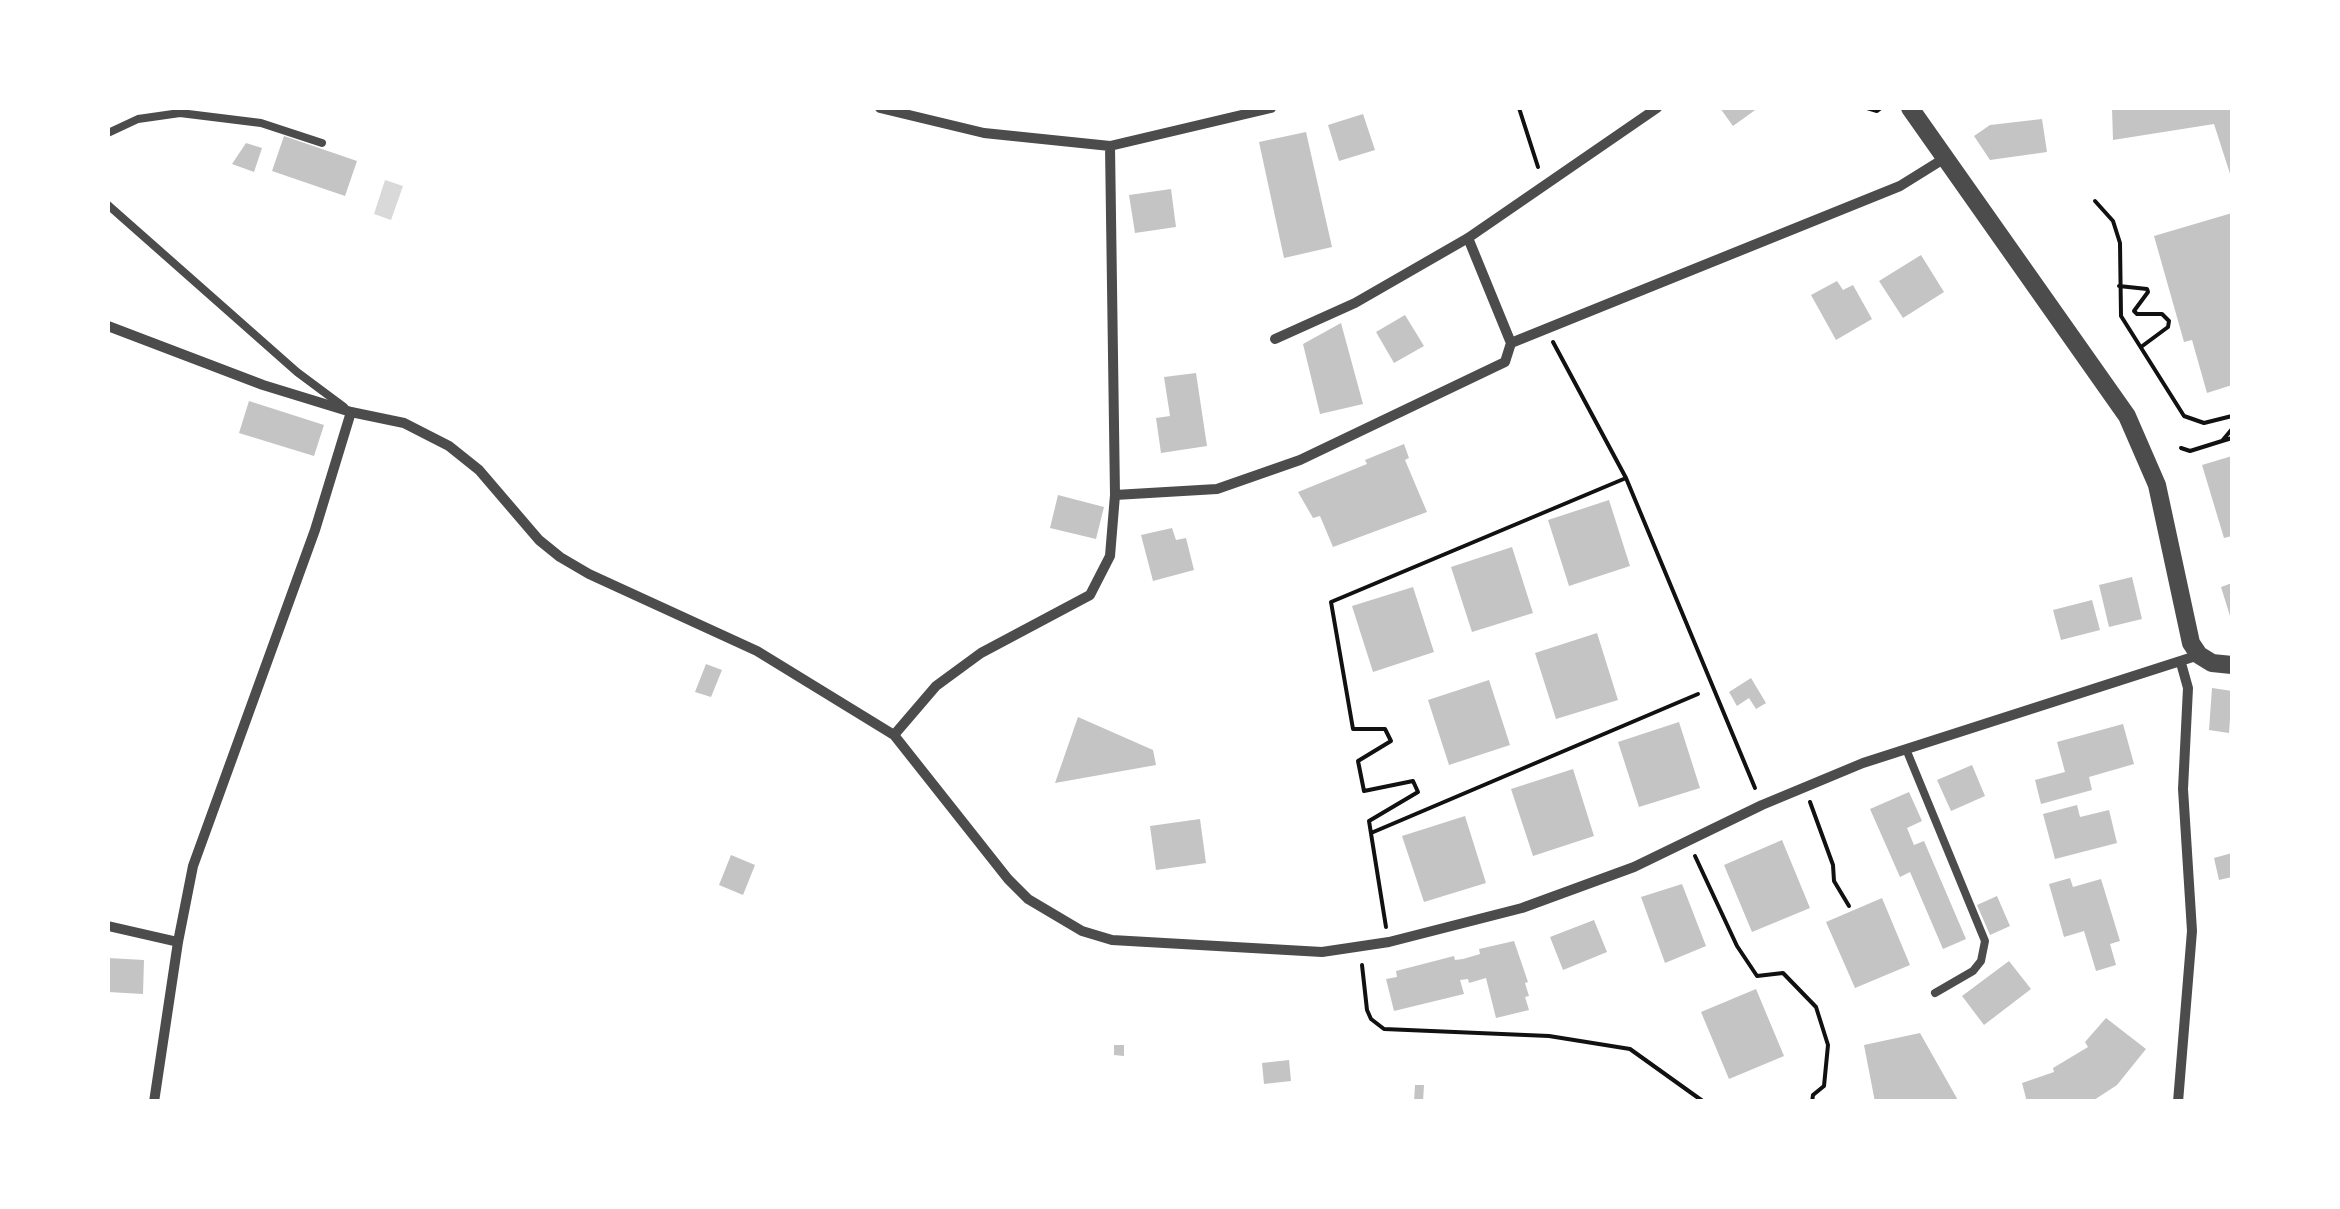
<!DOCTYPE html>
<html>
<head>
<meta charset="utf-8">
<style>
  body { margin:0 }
  #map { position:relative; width:2340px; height:1209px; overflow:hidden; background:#fff; font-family:"Exo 2",sans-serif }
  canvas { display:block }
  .frame { position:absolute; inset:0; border:110px solid #fff; pointer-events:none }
</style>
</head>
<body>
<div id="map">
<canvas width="2340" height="1209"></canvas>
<div class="frame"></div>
</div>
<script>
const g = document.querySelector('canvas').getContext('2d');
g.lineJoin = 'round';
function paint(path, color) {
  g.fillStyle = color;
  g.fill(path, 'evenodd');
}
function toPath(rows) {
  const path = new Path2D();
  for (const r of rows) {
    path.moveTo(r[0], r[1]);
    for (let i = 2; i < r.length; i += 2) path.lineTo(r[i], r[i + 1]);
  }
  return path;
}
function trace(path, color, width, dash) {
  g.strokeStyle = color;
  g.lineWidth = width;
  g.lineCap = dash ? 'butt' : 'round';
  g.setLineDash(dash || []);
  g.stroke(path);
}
const water = toPath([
  [385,180,403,186,391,220,374,214]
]);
const building = toPath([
  [1720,108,1758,108,1733,126],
  [2112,108,2232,108,2232,180,2214,124,2113,140],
  [1363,114,1375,150,1339,161,1328,125],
  [2042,119,2047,152,1990,160,1974,136,1990,125],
  [1306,132,1332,247,1284,258,1259,142],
  [284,136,357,161,345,196,272,171],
  [246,143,262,148,254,172,232,164],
  [1171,189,1176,227,1135,233,1129,195],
  [2232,213,2232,385,2207,393,2192,340,2184,342,2154,236],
  [1921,255,1944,292,1903,318,1879,281],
  [1837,281,1843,290,1853,285,1872,319,1836,340,1811,295],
  [1405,315,1424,346,1394,363,1376,332],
  [1341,323,1363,404,1320,414,1303,344],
  [1196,373,1207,446,1161,453,1156,418,1170,416,1164,377],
  [249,401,324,425,314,456,239,433],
  [1404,444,1409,458,1405,460,1427,512,1333,547,1320,516,1313,518,1298,492,1367,464,1365,460],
  [2232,456,2232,536,2224,538,2202,465],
  [1058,495,1104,507,1096,539,1050,528],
  [1609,500,1630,566,1569,586,1548,520],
  [1172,528,1176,540,1186,538,1194,570,1153,581,1141,535],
  [1512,547,1533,613,1472,632,1451,567],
  [2132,577,2142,619,2109,627,2099,585],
  [2232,583,2232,616,2230,616,2221,587],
  [1413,587,1434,652,1373,672,1352,606],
  [2092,600,2100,630,2061,640,2053,610],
  [1597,633,1618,700,1556,719,1535,653],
  [706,664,722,670,711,697,695,692],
  [1751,678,1766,703,1756,709,1749,698,1737,706,1729,692],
  [1489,680,1510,745,1449,765,1428,700],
  [2212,688,2232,691,2229,733,2209,730],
  [1078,717,1153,750,1156,765,1055,783],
  [1679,722,1700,788,1639,807,1618,742],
  [2123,724,2134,764,2089,777,2092,790,2041,804,2035,780,2065,772,2057,742],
  [1972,765,1985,796,1951,811,1937,780],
  [1573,769,1594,836,1533,856,1511,789],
  [1909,792,1922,821,1907,828,1914,845,1924,841,1966,939,1943,949,1910,872,1900,877,1870,809],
  [2077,805,2080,817,2109,810,2117,843,2055,859,2043,814],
  [1465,816,1486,883,1424,902,1402,836],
  [1200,819,1206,863,1156,870,1150,826],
  [1782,840,1810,908,1752,932,1724,865],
  [2232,853,2232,877,2219,880,2214,858],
  [731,855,755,865,743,895,719,885],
  [2070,878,2073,887,2101,879,2120,941,2110,944,2116,965,2096,971,2084,931,2064,937,2049,884],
  [1682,884,1706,946,1665,963,1641,897],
  [1997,896,2010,926,1990,935,1977,905],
  [1882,898,1910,965,1855,988,1826,922],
  [1594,920,1607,952,1563,970,1550,937],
  [1514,941,1528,982,1525,983,1529,996,1525,997,1529,1010,1496,1018,1486,978,1469,983,1468,979,1460,980,1464,994,1394,1011,1386,979,1397,977,1396,971,1454,956,1455,960,1463,959,1480,954,1479,949],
  [108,958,144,960,143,994,108,992],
  [2009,961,2031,989,1984,1025,1962,996],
  [1756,989,1784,1056,1729,1079,1701,1012],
  [2106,1018,2146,1049,2117,1085,2091,1102,2027,1102,2022,1083,2054,1072,2053,1068,2088,1047,2085,1042],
  [1920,1033,1959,1102,1875,1102,1864,1045],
  [1114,1045,1124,1045,1124,1056,1114,1055],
  [1289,1060,1291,1081,1264,1084,1262,1063],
  [1415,1085,1424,1085,1423,1102,1414,1102]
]);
const path = toPath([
  [1519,108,1538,167],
  [1867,108,1877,111,1881,108],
  [2095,201,2113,221,2120,243,2121,316,2184,416,2204,423,2232,416],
  [2119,286,2147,289,2148,292,2134,311,2137,314,2162,314,2169,321,2168,327,2141,347],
  [1553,342,1626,478,1755,788],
  [2222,441,2232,438],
  [2181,448,2190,451,2222,441,2232,429],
  [1810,802,1833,865,1834,881,1849,906],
  [1371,833,1698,694],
  [1695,856,1737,946,1757,976,1783,973,1816,1007,1828,1045,1824,1086,1813,1095,1812,1102],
  [1386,927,1369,821,1418,792,1413,781,1364,791,1358,761,1391,741,1385,729,1353,729,1331,602,1626,478],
  [1362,965,1367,1010,1371,1019,1384,1029,1549,1036,1630,1049,1704,1102]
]);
const service = toPath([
  [108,133,138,119,180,113,261,123,322,143],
  [108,205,297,372,344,407],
  [1906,749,1985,941,1981,961,1973,971,1935,993]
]);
const minor = toPath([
  [880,108,984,133,1110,146,1271,108],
  [1468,238,1511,343],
  [108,326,263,385,351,412,404,423,449,446,479,470,539,540,560,557,589,574,757,651,894,735,1008,879,1028,899,1082,931,1112,940,1322,952,1389,942,1522,908,1634,867,1762,805,1863,763,2199,655],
  [1275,339,1355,303,1468,238,1657,108],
  [1115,495,1217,489,1300,460,1505,362,1511,343,1900,186,1945,158],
  [894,735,936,686,981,653,1090,595,1110,556,1115,495,1110,146],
  [108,926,178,942],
  [154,1102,178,942,193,866,315,530,351,412],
  [2178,1102,2192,931,2183,789,2188,688,2181,663]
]);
const tertiary = toPath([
  [1910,108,2127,416,2157,485,2191,643,2199,655,2212,663,2232,665]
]);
paint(water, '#d9d9d9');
paint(building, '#c4c4c4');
trace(path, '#111', 4);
trace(service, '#4c4c4c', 8);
trace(minor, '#4c4c4c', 10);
trace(tertiary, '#4c4c4c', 18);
</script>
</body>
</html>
